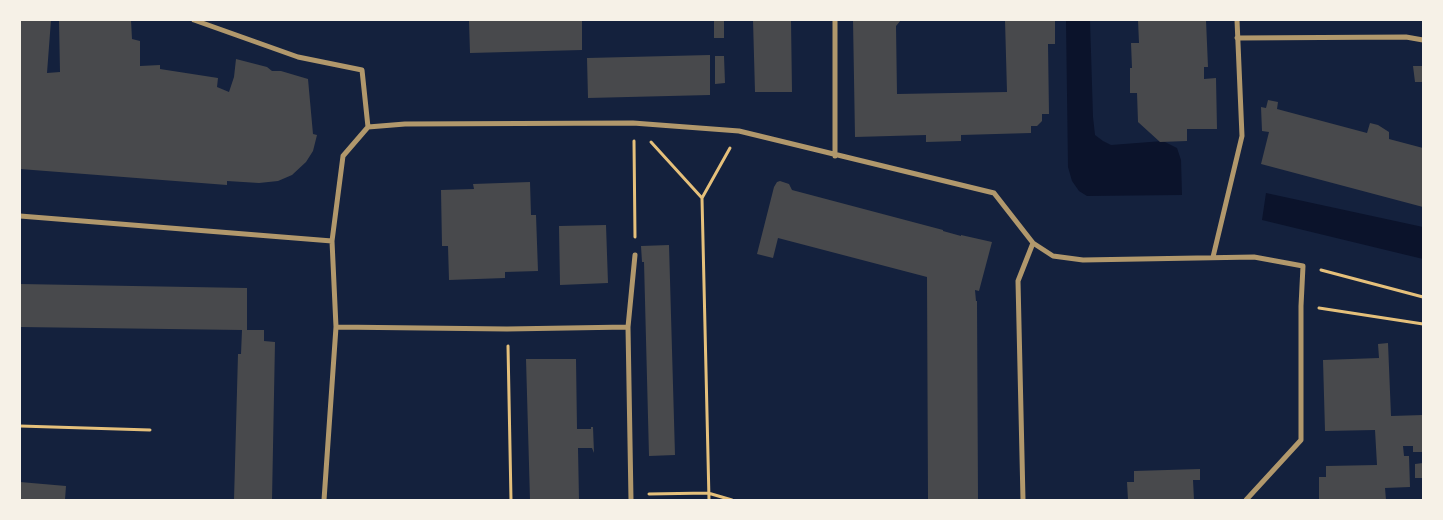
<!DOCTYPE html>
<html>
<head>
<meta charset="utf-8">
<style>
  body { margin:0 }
  #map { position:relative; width:1443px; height:520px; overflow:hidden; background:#14213d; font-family:"Public Sans",sans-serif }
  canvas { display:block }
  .frame { position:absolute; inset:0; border:21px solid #f6f1e7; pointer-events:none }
</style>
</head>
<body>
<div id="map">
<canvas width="1443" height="520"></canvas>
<div class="frame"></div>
</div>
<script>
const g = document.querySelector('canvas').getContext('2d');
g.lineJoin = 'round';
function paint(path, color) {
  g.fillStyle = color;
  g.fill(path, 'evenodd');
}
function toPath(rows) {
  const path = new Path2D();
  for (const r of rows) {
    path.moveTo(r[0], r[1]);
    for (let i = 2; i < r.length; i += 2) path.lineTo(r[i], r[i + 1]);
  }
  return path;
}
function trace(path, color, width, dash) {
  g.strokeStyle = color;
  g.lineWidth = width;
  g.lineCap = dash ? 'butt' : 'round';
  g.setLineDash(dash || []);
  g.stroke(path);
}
const water = toPath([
  [1066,20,1090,20,1093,117,1095,135,1103,141,1111,145,1163,141,1177,148,1181,160,1182,195,1087,196,1079,191,1072,181,1068,167],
  [1266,193,1423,227,1423,259,1262,220]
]);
const building = toPath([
  [20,20,51,20,47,73,60,72,59,20,68,21,68,20,131,20,132,39,140,41,140,66,160,65,160,69,218,78,217,87,229,92,234,77,236,59,267,67,272,71,281,71,308,79,313,134,317,135,313,151,306,162,292,175,278,181,259,183,227,181,227,185,20,169],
  [469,20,582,20,582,50,470,53],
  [714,20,724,20,724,38,714,38],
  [753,20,791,20,792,92,755,92],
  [853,20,901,20,896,26,897,94,1007,92,1005,20,1055,20,1055,44,1048,44,1049,114,1042,114,1042,121,1037,126,1031,126,1031,133,961,135,961,141,926,142,926,135,855,137],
  [1138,20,1206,20,1208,67,1204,67,1204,79,1216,78,1217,129,1187,129,1187,141,1160,142,1138,122,1137,93,1130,93,1130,68,1132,68,1131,43,1139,43],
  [710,55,710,95,588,98,587,58],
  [715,56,724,56,725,83,715,84],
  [1413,66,1423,66,1423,82,1415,82],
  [1268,100,1278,102,1277,109,1367,133,1370,123,1378,125,1389,132,1389,139,1423,148,1423,207,1261,164,1269,132,1262,131,1261,107,1266,108],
  [780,181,789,184,792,190,943,230,943,231,961,236,961,235,992,242,979,291,975,290,976,301,977,301,978,500,928,500,927,277,778,238,773,258,757,254,774,187,777,182],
  [530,182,531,215,536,215,538,271,505,272,505,278,449,280,448,246,442,246,441,190,474,189,473,184],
  [606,225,608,283,560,285,559,226],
  [669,245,675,455,649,456,644,262,642,262,641,246],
  [20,284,247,288,247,330,264,330,264,341,275,342,272,500,234,500,238,354,241,354,242,330,20,327],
  [1388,343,1391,416,1423,415,1423,452,1413,452,1413,446,1403,446,1404,456,1409,456,1410,487,1385,488,1386,500,1319,500,1319,477,1326,477,1326,466,1377,465,1375,430,1325,431,1323,360,1379,358,1378,344],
  [526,359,576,359,577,429,591,429,591,427,593,427,594,453,592,448,578,448,579,500,530,500],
  [1423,463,1423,478,1415,478,1415,464],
  [1200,469,1200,480,1193,480,1194,500,1128,500,1127,482,1134,482,1134,471],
  [20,482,66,486,65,500,20,500]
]);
const path = toPath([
  [634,141,635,237],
  [651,142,702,198,730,148],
  [702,198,709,500],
  [1321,270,1423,297],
  [1319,308,1423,324],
  [508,346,511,500],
  [20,426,150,430],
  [649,494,708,493,732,500]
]);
const minor = toPath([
  [194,20,298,57,362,70,368,127,343,156,332,241,336,327,324,500],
  [1237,38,1406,37,1423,40],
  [368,127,405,124,633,123,739,131,994,193,1033,243,1053,256,1083,260,1254,257,1303,266,1301,306,1301,440,1246,500],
  [835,156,835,20],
  [20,216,332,241],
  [1213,257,1242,136,1237,20],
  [336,327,507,329,628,327,631,500],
  [628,327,635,255],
  [1023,500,1018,281,1033,243]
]);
paint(water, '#0b132b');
paint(building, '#48494c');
trace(path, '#e5c07b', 3);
trace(minor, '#b1986c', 5);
</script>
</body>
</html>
